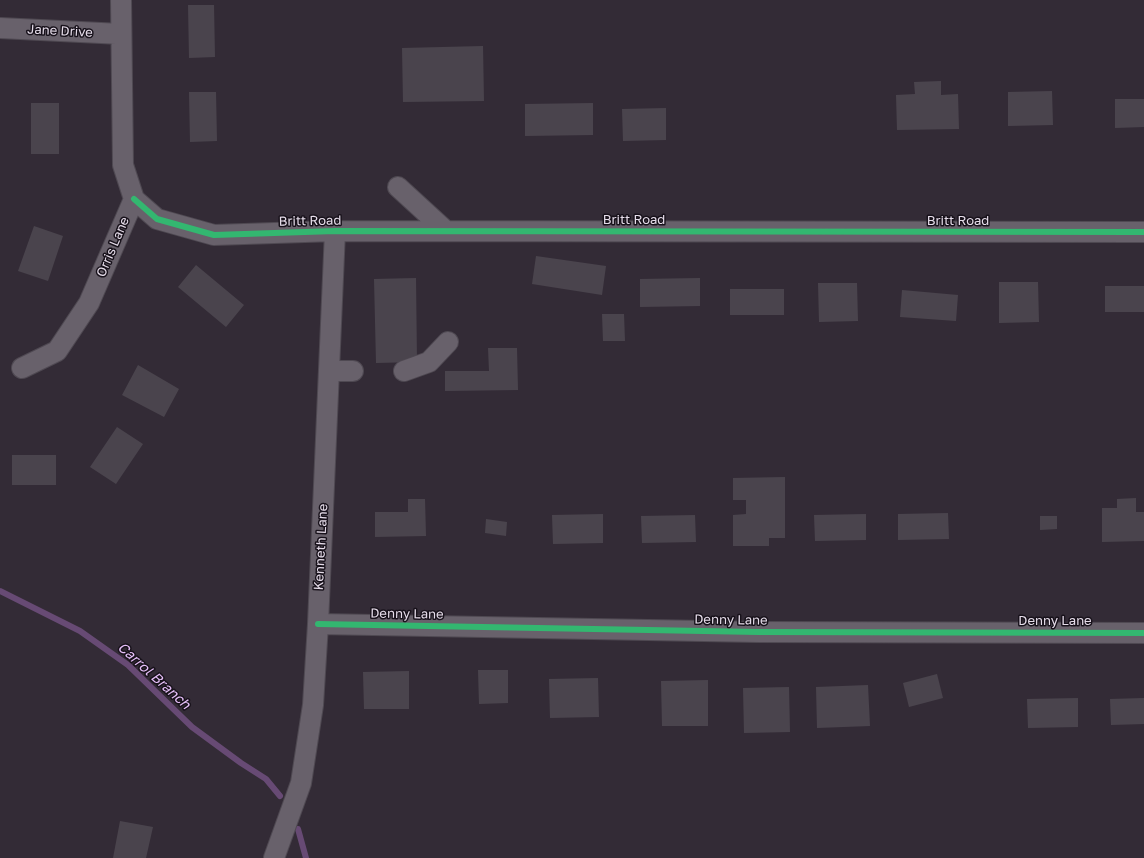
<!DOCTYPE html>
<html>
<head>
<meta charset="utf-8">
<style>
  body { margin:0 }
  canvas { display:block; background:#332b36 }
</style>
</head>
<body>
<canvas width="1144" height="858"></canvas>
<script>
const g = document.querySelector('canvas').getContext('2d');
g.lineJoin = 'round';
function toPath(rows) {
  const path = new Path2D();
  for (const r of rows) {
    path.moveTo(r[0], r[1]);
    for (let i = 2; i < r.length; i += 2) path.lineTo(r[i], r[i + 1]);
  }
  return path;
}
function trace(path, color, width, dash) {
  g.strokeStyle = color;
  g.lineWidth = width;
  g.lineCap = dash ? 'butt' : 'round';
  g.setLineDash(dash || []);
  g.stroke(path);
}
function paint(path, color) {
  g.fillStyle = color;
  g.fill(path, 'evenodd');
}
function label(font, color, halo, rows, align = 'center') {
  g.font = font + ' "Golos Text",sans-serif';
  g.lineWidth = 3;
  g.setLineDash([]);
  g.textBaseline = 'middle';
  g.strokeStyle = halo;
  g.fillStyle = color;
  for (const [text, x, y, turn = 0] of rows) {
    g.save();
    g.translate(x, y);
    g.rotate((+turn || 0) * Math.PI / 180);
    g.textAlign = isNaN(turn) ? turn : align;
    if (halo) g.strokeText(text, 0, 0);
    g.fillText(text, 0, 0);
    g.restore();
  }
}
const stream = toPath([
  [0,591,80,631,128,665,192,727,241,763,266,779,280,796],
  [298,829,306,858]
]);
const building = toPath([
  [188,5,214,5,215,57,189,58],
  [483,46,484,101,403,102,402,48],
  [941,81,941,95,958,94,959,129,897,130,896,95,915,94,914,82],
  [1052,91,1053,125,1008,126,1008,92],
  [189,92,216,92,217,141,190,142],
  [1115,99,1144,99,1144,127,1115,128],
  [31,103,59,103,59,154,31,154],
  [593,103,593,135,525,136,525,104],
  [666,108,666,140,623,141,622,109],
  [34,226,63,236,48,281,18,271],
  [536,256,606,266,602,295,532,284],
  [196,265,244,305,226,327,178,287],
  [416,278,417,362,376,363,374,279],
  [700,278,700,306,640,307,640,279],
  [999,282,1038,282,1039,322,999,323],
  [818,283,857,283,858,321,819,322],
  [1105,286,1144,286,1144,312,1105,312],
  [730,289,784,289,784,315,730,315],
  [902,290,958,295,956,321,900,317],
  [602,314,624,314,625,341,603,341],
  [488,348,517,348,518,390,445,391,445,371,489,371],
  [138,365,179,389,164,417,122,395],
  [117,427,143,444,116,484,90,467],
  [12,455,56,455,56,485,12,485],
  [785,477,785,538,769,538,769,546,733,546,733,515,746,514,746,500,733,500,733,478],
  [1136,498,1136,512,1144,512,1144,541,1102,542,1102,508,1117,508,1117,499],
  [408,499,425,499,426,536,375,537,375,512,408,512],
  [948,513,949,539,898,540,898,514],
  [603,514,603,543,553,544,552,515],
  [866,514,866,540,815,541,814,515],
  [695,515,696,542,642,543,641,516],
  [1040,516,1057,516,1057,529,1040,530],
  [486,519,507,522,506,536,485,533],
  [478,670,508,670,508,703,479,704],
  [409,671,409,709,364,709,363,672],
  [937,674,943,698,909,707,903,683],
  [598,678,599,717,550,718,549,679],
  [708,680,708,726,662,726,661,681],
  [868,685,870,726,817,728,816,687],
  [789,687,790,732,744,733,743,688],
  [1078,698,1078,727,1028,728,1027,699],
  [1144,698,1144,724,1111,725,1110,699],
  [120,821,153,827,146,858,113,858]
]);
const minor = toPath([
  [0,28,121,34],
  [398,187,446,231],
  [134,199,157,219,214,235,335,231,1144,232],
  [22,368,57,351,89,303,134,199,123,165,121,0],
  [329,371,353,371],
  [404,371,429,362,448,342],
  [318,624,758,632,1144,633],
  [274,858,301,783,313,705,318,624,335,231]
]);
const cycleway = toPath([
  [134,199,157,219,214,235,335,231,1144,232],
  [318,624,758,632,1144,633]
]);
const streetNames = [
  ["Jane Drive",60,31,3],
  ["Britt Road",634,220],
  ["Britt Road",310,221,-1],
  ["Britt Road",958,221],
  ["Orris Lane",113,247,-67],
  ["Kenneth Lane",321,547,-87],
  ["Denny Lane",407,614,1],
  ["Denny Lane",731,620,1],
  ["Denny Lane",1055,621]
];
const waterNames = [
  ["Carrol Branch",154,676,42]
];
trace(stream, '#674a74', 6);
paint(building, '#4a444d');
trace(minor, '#4f4952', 22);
trace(minor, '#68616b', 20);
trace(cycleway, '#33b770', 6);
label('13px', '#e6ddea', '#18121b', streetNames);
label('italic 14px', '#e5bff8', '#18121b', waterNames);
</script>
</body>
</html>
